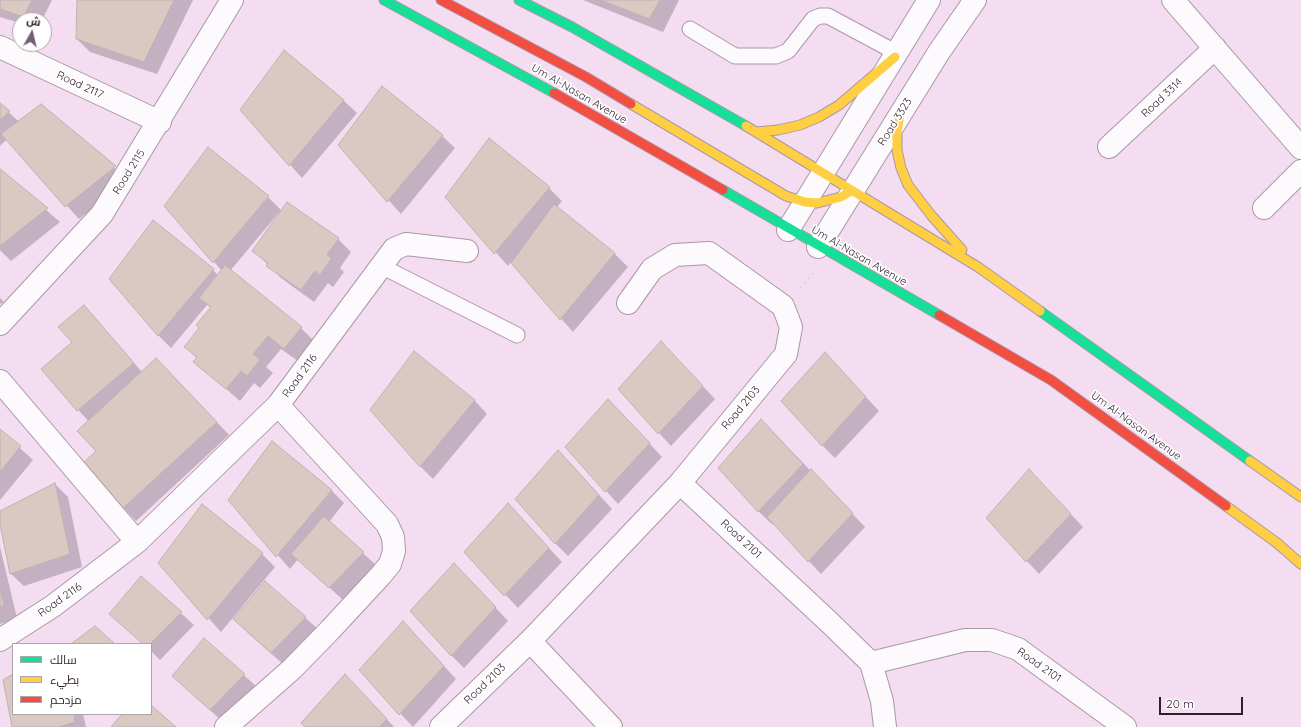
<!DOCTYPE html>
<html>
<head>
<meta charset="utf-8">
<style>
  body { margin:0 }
  #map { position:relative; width:1301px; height:727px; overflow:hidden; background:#f4dcf1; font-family:Quicksand,Cairo,sans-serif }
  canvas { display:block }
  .legend { position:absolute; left:12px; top:643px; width:140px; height:72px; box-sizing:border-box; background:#fff; border:1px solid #aca5ab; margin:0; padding:5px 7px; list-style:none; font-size:12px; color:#2f1e2d }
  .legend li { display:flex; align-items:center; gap:8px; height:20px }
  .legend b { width:20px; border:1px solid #aca5ab }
  .north { position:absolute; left:12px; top:12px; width:40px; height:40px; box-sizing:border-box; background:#fff; border:1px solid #aca5ab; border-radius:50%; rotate:8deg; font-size:11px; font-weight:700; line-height:16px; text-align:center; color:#2f1e2d }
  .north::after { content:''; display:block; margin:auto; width:14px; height:18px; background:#746072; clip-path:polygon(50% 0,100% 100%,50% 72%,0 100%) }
  .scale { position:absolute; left:1159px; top:697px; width:84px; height:18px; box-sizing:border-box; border:2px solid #2f1e2d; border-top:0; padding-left:5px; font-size:12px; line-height:14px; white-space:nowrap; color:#2f1e2d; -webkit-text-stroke:3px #fff; paint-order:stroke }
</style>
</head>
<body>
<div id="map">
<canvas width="1301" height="727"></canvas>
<ul class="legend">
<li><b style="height:5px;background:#16e098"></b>سالك</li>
<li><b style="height:5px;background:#ffcf43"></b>بطيء</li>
<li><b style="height:5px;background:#f24e42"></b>مزدحم</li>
</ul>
<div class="north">ش</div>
<div class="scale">20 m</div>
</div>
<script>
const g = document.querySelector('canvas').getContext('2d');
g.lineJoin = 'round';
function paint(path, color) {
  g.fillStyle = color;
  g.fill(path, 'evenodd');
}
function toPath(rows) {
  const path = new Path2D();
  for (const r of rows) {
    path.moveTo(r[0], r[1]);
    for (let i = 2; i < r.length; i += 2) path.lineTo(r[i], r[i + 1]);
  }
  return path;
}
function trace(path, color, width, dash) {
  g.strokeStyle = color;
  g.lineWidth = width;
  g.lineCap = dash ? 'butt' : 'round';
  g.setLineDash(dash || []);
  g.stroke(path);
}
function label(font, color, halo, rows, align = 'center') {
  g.font = font + ' Quicksand,sans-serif';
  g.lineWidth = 3.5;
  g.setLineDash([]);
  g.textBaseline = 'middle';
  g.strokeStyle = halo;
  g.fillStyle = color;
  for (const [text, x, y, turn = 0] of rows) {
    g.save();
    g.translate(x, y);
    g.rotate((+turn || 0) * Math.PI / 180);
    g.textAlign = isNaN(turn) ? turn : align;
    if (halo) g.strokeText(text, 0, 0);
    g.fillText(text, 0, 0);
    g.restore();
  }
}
const shadow = toPath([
  [0,0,52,0,42,20,20,20,20,23,0,17],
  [78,0,193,0,157,74,90,52,77,39],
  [583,0,679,0,663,32],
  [284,52,344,101,357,113,302,178,241,110],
  [0,104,19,122,41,105,128,180,79,219,7,139,0,146],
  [442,136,455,148,401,214,339,145],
  [489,139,549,188,562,201,557,207,615,254,628,267,573,332,511,262,508,266,446,197],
  [0,170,60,222,11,261,0,250],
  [268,197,281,210,230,271,301,328,314,341,298,361,281,349,266,367,273,373,260,388,254,383,240,401,195,362,198,359,185,347,200,328,211,308,207,305,171,348,158,335,213,270,218,275,222,271,165,206],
  [287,204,338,239,351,252,340,268,344,272,333,287,328,283,314,302,281,278,254,251],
  [0,298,4,302,0,304],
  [84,306,142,372,169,372,229,435,136,521,83,465,97,451,89,422,42,369,73,343],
  [661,342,715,399,671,446,619,389],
  [414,352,475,401,487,414,433,479,420,466],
  [837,366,879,411,835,458,822,445],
  [621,413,662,457,618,504,566,447],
  [0,430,33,460,0,500],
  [774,433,865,527,821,574,773,523,772,524,759,512,719,468],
  [272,442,332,491,344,503,329,522,377,566,343,600,298,559,290,569,229,500],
  [571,464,612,509,568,556,555,543],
  [1029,470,1083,527,1039,574,987,518],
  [55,484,68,497,82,567,24,586,11,574,0,512],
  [202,505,262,554,275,567,221,632,159,563],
  [520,517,562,562,518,608,465,552],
  [0,547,17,618,0,624],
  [141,577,194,625,160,660,151,651,151,644,143,644,123,626],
  [467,577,508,621,464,668,451,655],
  [265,582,319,630,284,665,247,632],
  [416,636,456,679,413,727,360,670],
  [204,639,257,687,223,722,173,676],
  [13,675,13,714,83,714,86,727,13,727,4,680],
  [358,688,394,727,306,727]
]);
const building = toPath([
  [0,0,32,0,24,17,0,9,0,0],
  [77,0,174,0,144,62,76,39,77,0],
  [601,0,660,0,649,19,601,0],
  [284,50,344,100,289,166,240,110,284,50],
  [382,86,443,135,387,202,338,145,382,86],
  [0,103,10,111,0,120,0,103],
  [41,104,116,166,65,207,1,134,41,104],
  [489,138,550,187,494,254,445,197,489,138],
  [208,147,269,196,213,263,164,206,208,147],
  [0,169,48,208,0,246,0,169],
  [287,202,339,238,327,255,332,258,320,275,315,271,301,290,266,266,268,263,252,251,287,202],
  [554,204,615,253,560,320,511,263,554,204],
  [153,220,214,269,158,336,109,279,153,220],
  [225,265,302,327,284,349,268,336,253,354,260,360,247,376,241,371,226,389,193,362,197,357,184,347,199,328,196,325,211,307,199,298,225,265],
  [84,305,134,363,77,411,41,369,72,342,58,327,84,305],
  [661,341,703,386,658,434,618,389,661,341],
  [414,351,475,400,420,467,370,410,414,351],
  [825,352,866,397,822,446,781,401,825,352],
  [156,358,217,422,122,509,81,465,96,451,77,431,156,358],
  [608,399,650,443,605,492,565,447,608,399],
  [761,419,803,464,758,512,718,468,761,419],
  [0,429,21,446,0,472,0,429],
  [272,441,332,490,276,557,228,500,272,441],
  [558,450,599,495,555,544,515,499,558,450],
  [811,469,853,513,808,562,767,517,811,469],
  [1029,469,1071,514,1026,562,986,518,1029,469],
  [55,483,70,554,10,574,0,524,0,511,55,483],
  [508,503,549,548,504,596,464,552,508,503],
  [202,504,263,553,207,620,158,563,202,504],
  [324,516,364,552,329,588,291,554,324,516],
  [454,563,496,607,451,656,410,611,454,563],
  [141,576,182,612,150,644,143,644,109,614,141,576],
  [265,581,306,617,271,653,233,619,265,581],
  [0,586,4,605,0,607,0,586],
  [403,621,444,666,399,715,359,670,403,621],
  [95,626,115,644,71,644,95,626],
  [204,638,245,674,210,710,172,676,204,638],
  [13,674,13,714,74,714,75,722,59,727,12,727,3,680,13,674],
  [345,674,387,719,379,727,305,727,301,723,345,674],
  [151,705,176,727,111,727,122,714,151,714,151,705]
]);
const path = toPath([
  [800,288,814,273]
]);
const lane = toPath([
  [690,29,735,56,776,56,788,51,813,19,820,16,828,16,897,53],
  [381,266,517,335]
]);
const street = toPath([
  [1173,0,1301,148],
  [0,47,160,122],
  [1109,147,1215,48],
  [1264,208,1301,171],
  [788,230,929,0],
  [818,247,939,52,975,0],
  [0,324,102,214,232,0],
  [0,381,137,542],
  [680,483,830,623,871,663,882,701,885,727],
  [0,640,53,606,137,542,278,405,394,249,406,244,467,251],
  [530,641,611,727],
  [871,663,965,640,992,640,1018,649,1125,727],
  [226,727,292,669,330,630,381,575,390,564,394,551,393,537,387,524,278,405],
  [441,727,530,641,680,483,786,354,791,327,783,306,709,253,675,255,652,269,628,303]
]);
const fast = toPath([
  [384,0,554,93],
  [519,0,572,27,746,126],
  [723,190,939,315],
  [1040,311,1250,461]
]);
const slow = toPath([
  [631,104,786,196,805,202,817,203,841,197,851,191],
  [900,114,897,132,897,150,901,168,908,185,931,215,962,250],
  [746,126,978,267,1040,311],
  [756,132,778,130,800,125,819,117,839,105,895,57],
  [1250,461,1301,497],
  [1226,506,1277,543,1301,564]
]);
const jam = toPath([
  [441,0,586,77,631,104],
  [554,93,723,190],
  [939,315,1051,380,1226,506]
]);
const streetNames = [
  ["Road 2117",80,85,25],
  ["Um Al-Nasan Avenue",579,94,30],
  ["Road 3314",1162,98,-43],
  ["Road 3323",895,122,-58],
  ["Road 2115",129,172,-58],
  ["Um Al-Nasan Avenue",859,256,30],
  ["Road 2116",300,376,-54],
  ["Road 2103",741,408,-50],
  ["Um Al-Nasan Avenue",1136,426,36],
  ["Road 2101",741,539,43],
  ["Road 2116",60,600,-35],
  ["Road 2101",1039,665,35],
  ["Road 2103",485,684,-44]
];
paint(shadow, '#0003');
paint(building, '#dac9c3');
trace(building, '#bfb1b1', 1);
trace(lane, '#aa97a7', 17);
trace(street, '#aa97a7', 24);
trace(fast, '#aa97a7', 11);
trace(slow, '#aa97a7', 11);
trace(jam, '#aa97a7', 11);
trace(path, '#e0d9df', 2.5, [3, 3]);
trace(lane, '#fdfafd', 15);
trace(street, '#fdfafd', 22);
trace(fast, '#16e098', 9);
trace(slow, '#ffcf43', 9);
trace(jam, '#f24e42', 9);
label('11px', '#2f1e2d', '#fff', streetNames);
</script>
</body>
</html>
